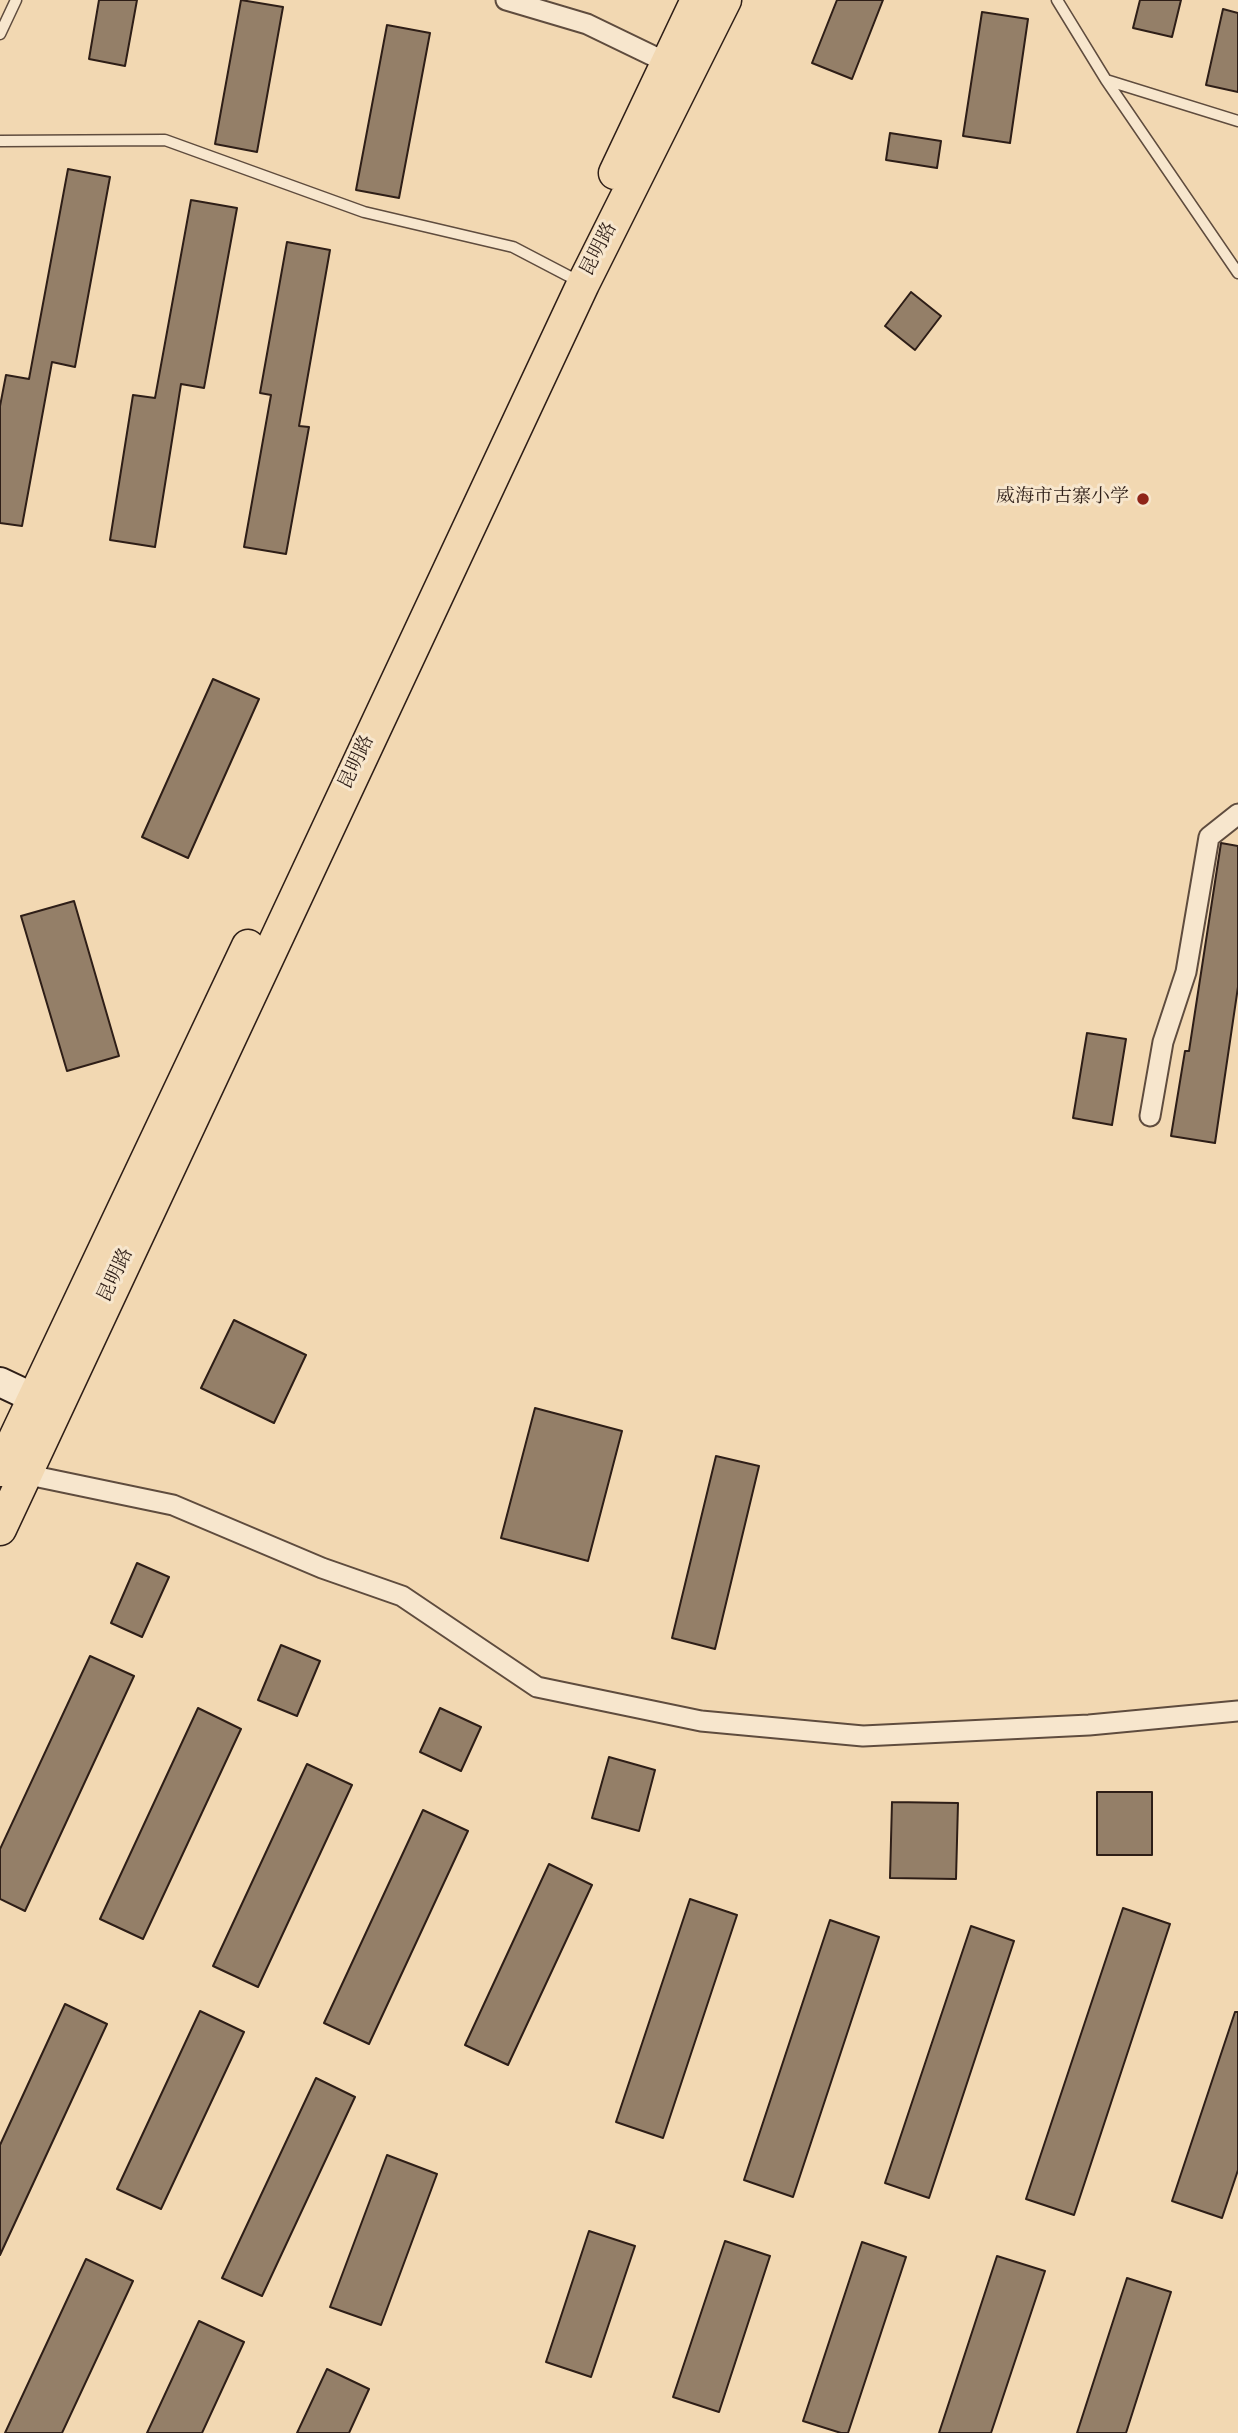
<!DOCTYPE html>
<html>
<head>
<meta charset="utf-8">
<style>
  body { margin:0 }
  canvas { display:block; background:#f2d8b2 }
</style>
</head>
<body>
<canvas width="1238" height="2433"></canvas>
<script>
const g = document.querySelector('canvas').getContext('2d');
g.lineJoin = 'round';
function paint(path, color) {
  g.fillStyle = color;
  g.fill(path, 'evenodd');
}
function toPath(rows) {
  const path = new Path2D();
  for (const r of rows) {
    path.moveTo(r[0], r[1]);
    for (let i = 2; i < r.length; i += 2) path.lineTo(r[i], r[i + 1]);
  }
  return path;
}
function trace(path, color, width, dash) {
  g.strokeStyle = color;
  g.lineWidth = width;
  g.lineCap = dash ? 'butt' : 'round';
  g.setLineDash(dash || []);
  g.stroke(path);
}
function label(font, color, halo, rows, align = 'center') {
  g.font = font + ' Vollkorn,"Noto Serif SC",serif';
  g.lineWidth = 6;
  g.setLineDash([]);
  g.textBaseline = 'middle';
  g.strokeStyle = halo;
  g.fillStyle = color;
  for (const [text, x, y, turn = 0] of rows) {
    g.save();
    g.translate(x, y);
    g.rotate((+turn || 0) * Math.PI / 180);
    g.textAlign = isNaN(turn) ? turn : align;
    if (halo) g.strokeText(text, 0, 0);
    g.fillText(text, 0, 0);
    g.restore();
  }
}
const building = toPath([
  [99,0,137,0,125,66,89,59,99,0],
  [241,0,283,7,257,152,215,144,241,0],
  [837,0,883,0,852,79,812,63,837,0],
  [1140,0,1181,0,1172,37,1133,28,1140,0],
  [1223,9,1238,13,1238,92,1206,85,1223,9],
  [982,12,1028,19,1010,143,963,136,982,12],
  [387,25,430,33,399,198,356,190,387,25],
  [890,133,941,141,937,168,886,160,890,133],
  [68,169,110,177,75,367,52,362,22,526,0,523,0,406,6,375,29,379,68,169],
  [191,200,237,208,204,388,181,384,155,547,110,540,133,395,155,398,191,200],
  [287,242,330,250,299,426,309,427,286,554,244,547,271,395,260,393,287,242],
  [911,292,941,316,915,350,885,326,911,292],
  [213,679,259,699,188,858,142,837,213,679],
  [1221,843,1238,846,1238,987,1215,1143,1171,1136,1185,1051,1189,1051,1221,843],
  [74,901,119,1056,67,1071,21,916,74,901],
  [1087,1033,1126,1039,1112,1125,1073,1118,1087,1033],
  [234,1320,306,1355,274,1423,201,1388,234,1320],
  [535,1408,622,1431,588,1561,501,1538,535,1408],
  [716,1456,759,1466,715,1649,672,1638,716,1456],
  [137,1563,169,1577,142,1637,111,1623,137,1563],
  [281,1645,320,1661,297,1716,258,1700,281,1645],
  [90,1656,134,1676,25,1911,0,1899,0,1849,90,1656],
  [198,1708,241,1729,143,1939,100,1919,198,1708],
  [440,1708,481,1727,461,1771,420,1752,440,1708],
  [609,1757,655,1770,639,1831,592,1818,609,1757],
  [307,1764,352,1785,258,1987,213,1966,307,1764],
  [1097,1792,1152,1792,1152,1855,1097,1855,1097,1792],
  [892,1802,958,1803,956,1879,890,1878,892,1802],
  [423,1810,468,1831,369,2044,324,2023,423,1810],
  [549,1864,592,1885,508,2065,465,2045,549,1864],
  [690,1899,737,1915,663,2138,616,2122,690,1899],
  [1123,1908,1170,1924,1074,2215,1026,2199,1123,1908],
  [830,1920,879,1937,793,2197,744,2180,830,1920],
  [971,1926,1014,1941,929,2198,885,2183,971,1926],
  [65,2004,107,2024,0,2255,0,2145,65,2004],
  [200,2011,244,2032,161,2209,117,2189,200,2011],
  [1235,2012,1238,2012,1238,2170,1222,2218,1172,2201,1235,2012],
  [316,2078,355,2097,262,2296,222,2278,316,2078],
  [387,2155,437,2174,381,2325,330,2307,387,2155],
  [589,2231,635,2246,591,2377,546,2362,589,2231],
  [725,2241,770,2256,719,2412,673,2397,725,2241],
  [862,2242,906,2257,848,2433,841,2433,803,2421,862,2242],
  [997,2256,1045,2271,991,2433,939,2433,997,2256],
  [86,2259,133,2281,62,2433,5,2433,86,2259],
  [1127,2278,1171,2292,1126,2433,1077,2433,1127,2278],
  [199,2321,244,2342,202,2433,147,2433,199,2321],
  [327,2369,369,2389,349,2433,297,2433,327,2369]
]);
const lane = toPath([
  [1057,0,1106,80,1238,273],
  [0,34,16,0],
  [1106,80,1238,121],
  [0,141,165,140,364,212,513,247,580,282]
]);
const street = toPath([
  [506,0,587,24,676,67],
  [1150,1116,1163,1042,1186,972,1209,837,1238,814],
  [17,1469,24,1474,173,1505,322,1568,402,1596,537,1687,701,1721,863,1736,1089,1725,1238,1711]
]);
const secondary = toPath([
  [0,1382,53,1407]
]);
const primary = toPath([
  [615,173,697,0],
  [0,1470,248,946],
  [0,1529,583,284,725,0]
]);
const markers = [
  [1143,499,7,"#8f2418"]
];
const streetNames = [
  ["昆明路",600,250,-63],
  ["昆明路",358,763,-65],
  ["昆明路",117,1276,-65]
];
const poiNames = [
  ["威海市古寨小学",1129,499]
];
paint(building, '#947f68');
trace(building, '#2e1e17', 2);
trace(lane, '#5f4c3e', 13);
trace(street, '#5f4c3e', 23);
trace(secondary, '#2e1e17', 32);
trace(primary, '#2e1e17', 35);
trace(lane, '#f7e6cd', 10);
trace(street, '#f7e6cd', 19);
trace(secondary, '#f7e6cd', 28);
trace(primary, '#f2d8b2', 32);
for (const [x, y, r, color] of markers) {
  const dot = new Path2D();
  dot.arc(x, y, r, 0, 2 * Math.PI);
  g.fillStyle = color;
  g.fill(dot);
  trace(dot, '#f7e6cd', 2.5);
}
label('19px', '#2e1e17', '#f7e6cd', streetNames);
label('19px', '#2e1e17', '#f7e6cd', poiNames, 'right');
</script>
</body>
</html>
